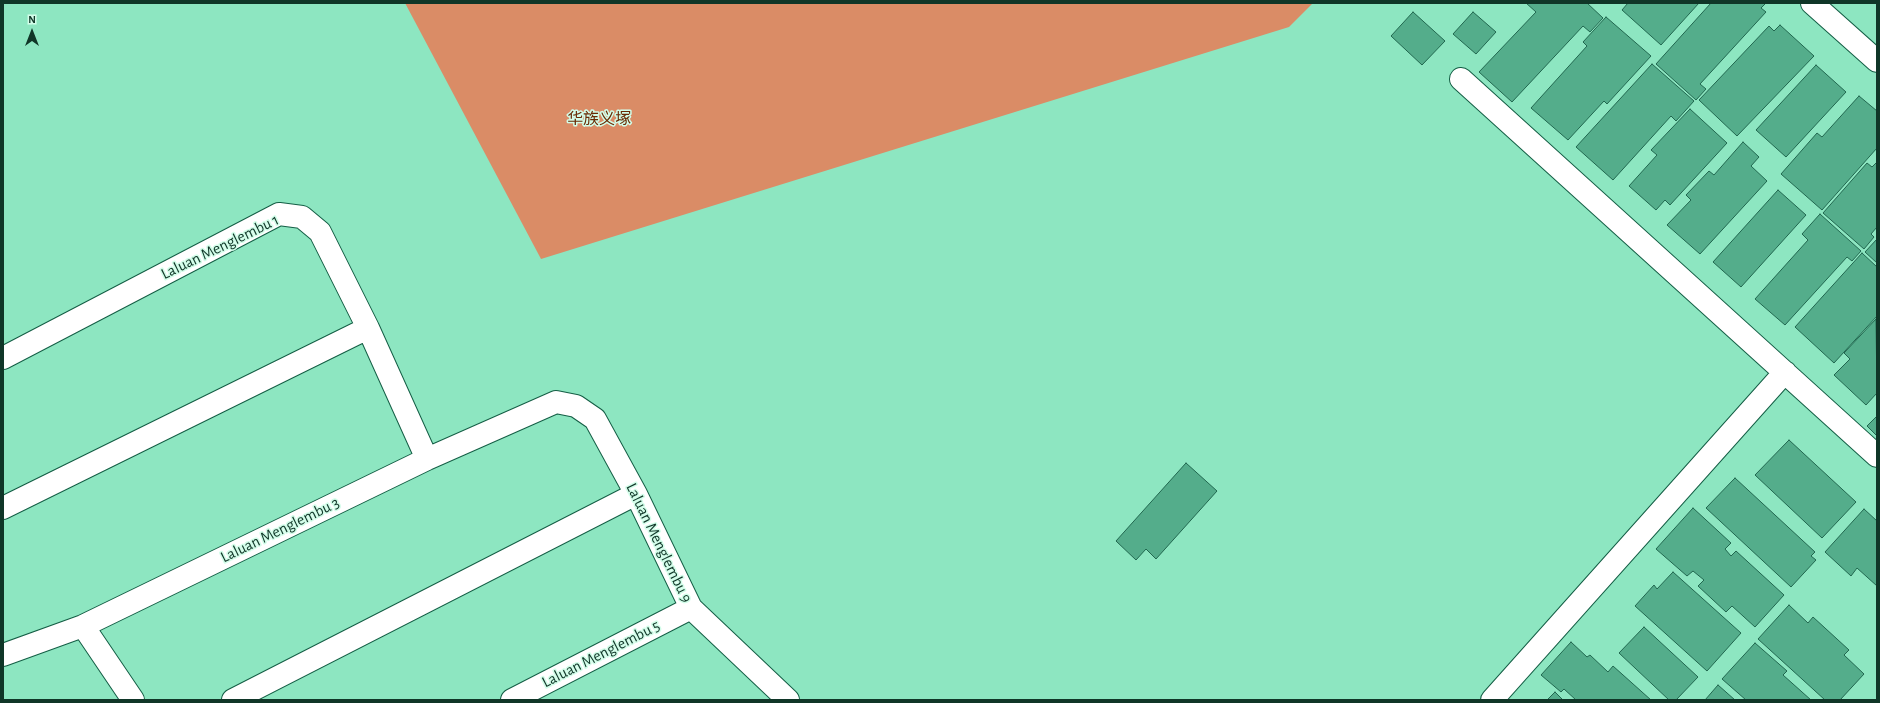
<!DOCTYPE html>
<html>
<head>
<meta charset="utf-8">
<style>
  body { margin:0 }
  #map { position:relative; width:1880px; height:703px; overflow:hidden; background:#8de6c1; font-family:"Alegreya Sans",sans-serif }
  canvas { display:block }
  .frame { position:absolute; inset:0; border:4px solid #103628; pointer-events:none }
  .north { position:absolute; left:12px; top:12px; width:40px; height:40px; -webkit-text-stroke:3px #d2fde9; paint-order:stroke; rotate:0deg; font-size:11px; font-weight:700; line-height:16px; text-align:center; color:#103628 }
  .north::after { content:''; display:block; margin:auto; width:14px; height:18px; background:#103628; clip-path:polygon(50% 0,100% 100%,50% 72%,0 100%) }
</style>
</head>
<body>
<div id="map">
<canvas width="1880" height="703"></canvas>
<div class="frame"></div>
<div class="north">N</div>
</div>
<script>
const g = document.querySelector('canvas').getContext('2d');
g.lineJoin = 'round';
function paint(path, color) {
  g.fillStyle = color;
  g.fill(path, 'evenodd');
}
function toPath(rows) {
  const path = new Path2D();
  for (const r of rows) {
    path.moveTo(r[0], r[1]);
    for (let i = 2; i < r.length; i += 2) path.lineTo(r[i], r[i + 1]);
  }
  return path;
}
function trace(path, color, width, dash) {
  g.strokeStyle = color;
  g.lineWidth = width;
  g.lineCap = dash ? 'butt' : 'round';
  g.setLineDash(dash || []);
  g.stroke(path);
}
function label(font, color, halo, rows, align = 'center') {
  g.font = font + ' "Alegreya Sans","Noto Sans SC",sans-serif';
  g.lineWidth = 3;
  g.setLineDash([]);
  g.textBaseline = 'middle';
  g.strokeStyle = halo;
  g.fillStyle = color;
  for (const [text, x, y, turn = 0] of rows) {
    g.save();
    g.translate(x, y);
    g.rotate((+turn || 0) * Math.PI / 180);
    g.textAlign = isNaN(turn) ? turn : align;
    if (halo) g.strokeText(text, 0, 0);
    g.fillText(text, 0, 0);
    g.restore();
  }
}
const green = toPath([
  [405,3,1313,3,1289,27,541,259]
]);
const building = toPath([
  [1526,3,1587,3,1603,18,1590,32,1583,26,1512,102,1479,72,1536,12,1526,3],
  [1628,3,1699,3,1661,45,1622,10,1628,3],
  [1711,3,1766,3,1761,8,1766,12,1700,84,1706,89,1696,100,1656,64,1711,3],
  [1413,12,1445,41,1422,65,1391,36,1413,12],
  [1473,12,1496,32,1476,54,1453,34,1473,12],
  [1606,17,1651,56,1607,104,1604,101,1568,140,1531,108,1587,46,1583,42,1606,17],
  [1780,25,1814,56,1737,136,1699,100,1769,26,1774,31,1780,25],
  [1652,64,1694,101,1676,121,1671,116,1613,180,1576,147,1652,64],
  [1816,65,1846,92,1786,157,1756,130,1816,65],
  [1859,96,1877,111,1877,148,1822,210,1781,174,1817,133,1822,137,1859,96],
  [1690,109,1727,143,1670,205,1665,200,1656,210,1629,186,1657,155,1651,150,1690,109],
  [1743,142,1759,157,1751,166,1767,181,1700,254,1667,225,1691,200,1686,195,1709,171,1714,175,1743,142],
  [1877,162,1877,227,1871,234,1874,237,1864,249,1823,213,1867,163,1872,167,1877,162],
  [1778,190,1806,215,1741,287,1713,262,1778,190],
  [1820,214,1861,251,1852,261,1847,257,1785,325,1755,299,1808,240,1802,234,1820,214],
  [1877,239,1877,263,1865,252,1877,239],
  [1862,253,1877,267,1877,316,1834,363,1795,327,1862,253],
  [1876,319,1877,393,1866,405,1834,375,1850,359,1844,353,1876,319],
  [1877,416,1877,436,1867,426,1877,416],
  [1789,440,1856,502,1822,538,1755,475,1789,440],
  [1186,463,1217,491,1156,559,1146,549,1136,560,1116,541,1186,463],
  [1735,478,1815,552,1811,556,1816,560,1791,587,1706,508,1735,478],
  [1693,508,1731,543,1725,549,1731,556,1736,551,1784,595,1755,627,1732,606,1726,612,1698,586,1704,580,1693,571,1687,576,1656,549,1693,508],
  [1864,509,1877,521,1877,586,1857,568,1851,576,1825,552,1864,509],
  [1673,572,1741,633,1707,671,1635,606,1654,585,1657,589,1673,572],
  [1789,605,1808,623,1813,617,1849,650,1844,655,1864,674,1840,700,1825,700,1758,639,1789,605],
  [1644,627,1698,677,1676,700,1669,700,1619,653,1644,627],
  [1571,642,1587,657,1590,655,1608,672,1613,666,1651,700,1576,700,1564,689,1561,692,1541,675,1571,642],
  [1755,643,1787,671,1783,675,1811,700,1746,700,1722,679,1755,643],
  [1718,685,1735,700,1705,700,1718,685],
  [1555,692,1563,700,1547,700,1555,692]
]);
const minor = toPath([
  [1812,3,1877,61],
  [1461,79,1877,456],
  [3,358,279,214,302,217,320,232,368,328,427,459],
  [3,508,368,328],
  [83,626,133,700],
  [3,655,83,626,427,459,556,402,576,406,595,419,636,494,691,608,788,700],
  [233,700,636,494],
  [512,700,691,608],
  [1492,700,1785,372]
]);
const parkNames = [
  ["华族义塚",599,119]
];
const streetNames = [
  ["Laluan Menglembu 1",220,247,-26],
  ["Laluan Menglembu 3",280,530,-26],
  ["Laluan Menglembu 9",659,543,64],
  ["Laluan Menglembu 5",601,654,-27]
];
paint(green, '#da8c66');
paint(building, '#54ad8b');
trace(building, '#21674f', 1);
trace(minor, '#145e45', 24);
trace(minor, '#fff', 22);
label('16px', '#692a04', '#d2fde9', parkNames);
label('16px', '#103628', '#d2fde9', streetNames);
</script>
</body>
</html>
